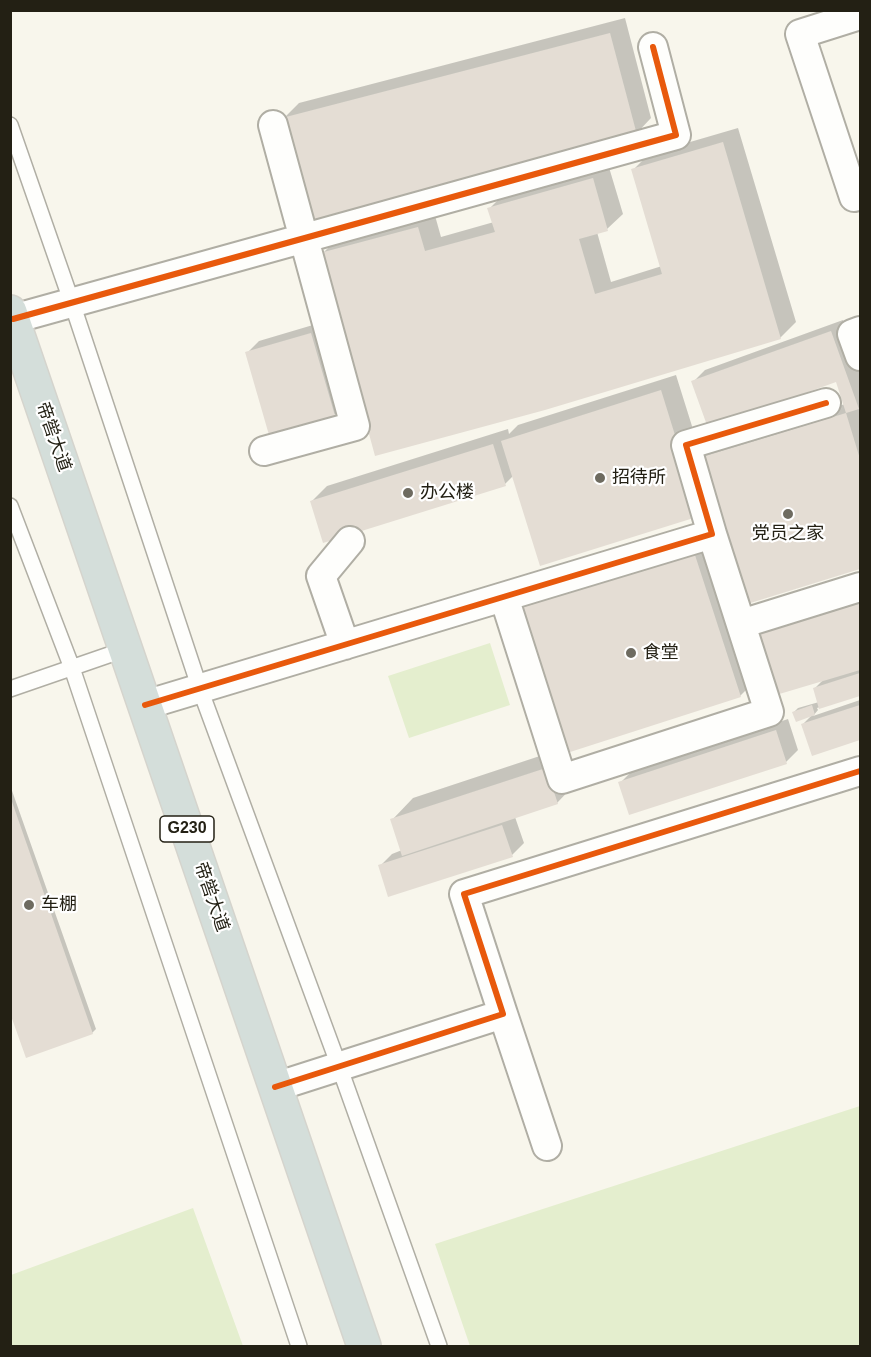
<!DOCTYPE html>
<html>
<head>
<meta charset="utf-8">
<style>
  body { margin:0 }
  #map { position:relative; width:871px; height:1357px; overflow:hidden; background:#f8f6ec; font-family:Helvetica,sans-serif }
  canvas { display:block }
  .frame { position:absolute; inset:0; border:12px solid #232014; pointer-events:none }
</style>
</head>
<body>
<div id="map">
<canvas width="871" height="1357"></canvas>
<div class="frame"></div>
</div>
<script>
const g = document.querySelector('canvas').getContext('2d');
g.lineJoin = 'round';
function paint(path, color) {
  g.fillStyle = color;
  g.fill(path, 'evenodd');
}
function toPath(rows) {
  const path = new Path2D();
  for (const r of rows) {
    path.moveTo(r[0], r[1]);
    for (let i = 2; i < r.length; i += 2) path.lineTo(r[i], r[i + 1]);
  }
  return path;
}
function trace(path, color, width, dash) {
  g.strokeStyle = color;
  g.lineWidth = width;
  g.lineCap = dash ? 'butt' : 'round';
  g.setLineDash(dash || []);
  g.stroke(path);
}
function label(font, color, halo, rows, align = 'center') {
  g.font = font + ' Helvetica,"Noto Sans SC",sans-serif';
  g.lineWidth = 4.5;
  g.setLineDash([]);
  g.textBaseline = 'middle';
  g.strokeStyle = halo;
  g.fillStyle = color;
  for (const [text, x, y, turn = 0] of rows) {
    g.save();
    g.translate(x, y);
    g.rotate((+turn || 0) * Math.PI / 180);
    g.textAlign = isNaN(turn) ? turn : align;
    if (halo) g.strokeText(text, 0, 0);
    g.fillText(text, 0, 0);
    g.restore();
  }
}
const green = toPath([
  [490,643,510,705,409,738,388,676],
  [860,1106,860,1346,470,1346,435,1244],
  [193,1208,243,1346,11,1346,11,1275]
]);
const shadow = toPath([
  [625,18,651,118,636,134,284,118,299,103],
  [738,128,796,322,780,338,322,254,338,238,434,212,441,237,494,222,489,209,505,193,608,164,623,214,607,229,597,232,611,282,662,266,633,170,649,154],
  [843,320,860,369,860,567,745,603,714,500,513,476,505,484,311,502,327,486,508,429,509,434,518,425,676,375,702,458,716,443,845,404,837,380,693,382,705,370],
  [323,322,346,403,334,415,247,353,259,341],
  [710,538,755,681,740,696,568,751,578,781,557,803,515,817,524,843,512,855,380,866,392,854,402,850,392,820,413,798,567,747,523,608,538,593],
  [860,593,860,694,817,708,818,710,813,716,860,700,860,739,812,754,803,724,812,715,794,712,798,708,819,702,814,689,824,679,760,634,775,619],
  [788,719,798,750,786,762,620,783,632,771],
  [10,785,96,1029,92,1033,10,1008]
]);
const building = toPath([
  [610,33,637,135,309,221,282,118],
  [723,142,781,339,545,410,375,456,320,253,418,227,425,251,495,232,487,208,593,178,608,231,579,239,595,294,662,274,631,169],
  [831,331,859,409,846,413,836,382,708,428,691,381],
  [311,333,335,416,269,435,245,352],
  [661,390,700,516,540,566,501,441],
  [846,413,860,459,860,569,744,605,699,458],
  [493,444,506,486,323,543,310,501],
  [694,552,741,697,567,753,521,608],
  [860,603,860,670,776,695,758,634],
  [860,673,860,696,819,709,813,688],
  [812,705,815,715,796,722,792,712],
  [860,705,860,740,812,756,801,724],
  [776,730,787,764,629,815,618,782],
  [546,768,558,804,402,856,390,819],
  [11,799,93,1034,26,1058,10,1013],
  [502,825,513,857,388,897,378,865]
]);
const service = toPath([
  [10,125,72,303,200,689,339,1066,439,1346],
  [10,506,72,668,299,1346],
  [10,689,126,649]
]);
const minor = toPath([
  [860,15,800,34,854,197,860,195],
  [13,319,676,135,653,47],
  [860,331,852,334,860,356],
  [264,451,355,426,273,125],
  [504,597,562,779,769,712,712,534],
  [741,624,860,587],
  [345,645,321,576,350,541],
  [145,705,712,534,686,445,826,403],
  [503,1014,547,1146],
  [275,1087,503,1014,464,894,860,771]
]);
const trunk = toPath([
  [10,312,364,1346]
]);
const cycleway = toPath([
  [13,319,676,135,653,47],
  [145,705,712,534,686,445,826,403],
  [275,1087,503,1014,464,894,860,771]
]);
const markers = [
  [600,478,6,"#6e6b60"],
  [408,493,6,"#6e6b60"],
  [788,514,6,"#6e6b60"],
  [631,653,6,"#6e6b60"],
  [29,905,6,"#6e6b60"]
];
const shields = [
  [187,829,54]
];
const shieldNames = [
  ["G230",187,829]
];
const streetNames = [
  ["帝喾大道",53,437,71],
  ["帝喾大道",211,897,71]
];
const poiNames = [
  ["招待所",612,478],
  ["办公楼",420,493],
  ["党员之家",788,534,"center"],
  ["食堂",643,653],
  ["车棚",41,905]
];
paint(green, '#e4eece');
paint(shadow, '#0003');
paint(building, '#e4ddd4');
trace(service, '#b0aea4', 18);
trace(minor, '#b0aea4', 32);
trace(trunk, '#d5d4cd', 36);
trace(service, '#fefefc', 15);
trace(minor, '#fefefc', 28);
trace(trunk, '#d4deda', 33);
trace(cycleway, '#e8590c', 6);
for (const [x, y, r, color] of markers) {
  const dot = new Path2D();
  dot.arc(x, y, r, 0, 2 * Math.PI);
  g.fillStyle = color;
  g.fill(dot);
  trace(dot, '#fff', 2);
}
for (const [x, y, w] of shields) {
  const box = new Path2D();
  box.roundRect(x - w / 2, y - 13, w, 26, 4.5);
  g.fillStyle = '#fff';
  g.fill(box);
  trace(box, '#232014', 1.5);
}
label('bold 16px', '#232014', null, shieldNames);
label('18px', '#232014', '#fff', streetNames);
label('18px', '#232014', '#fff', poiNames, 'left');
</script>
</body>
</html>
